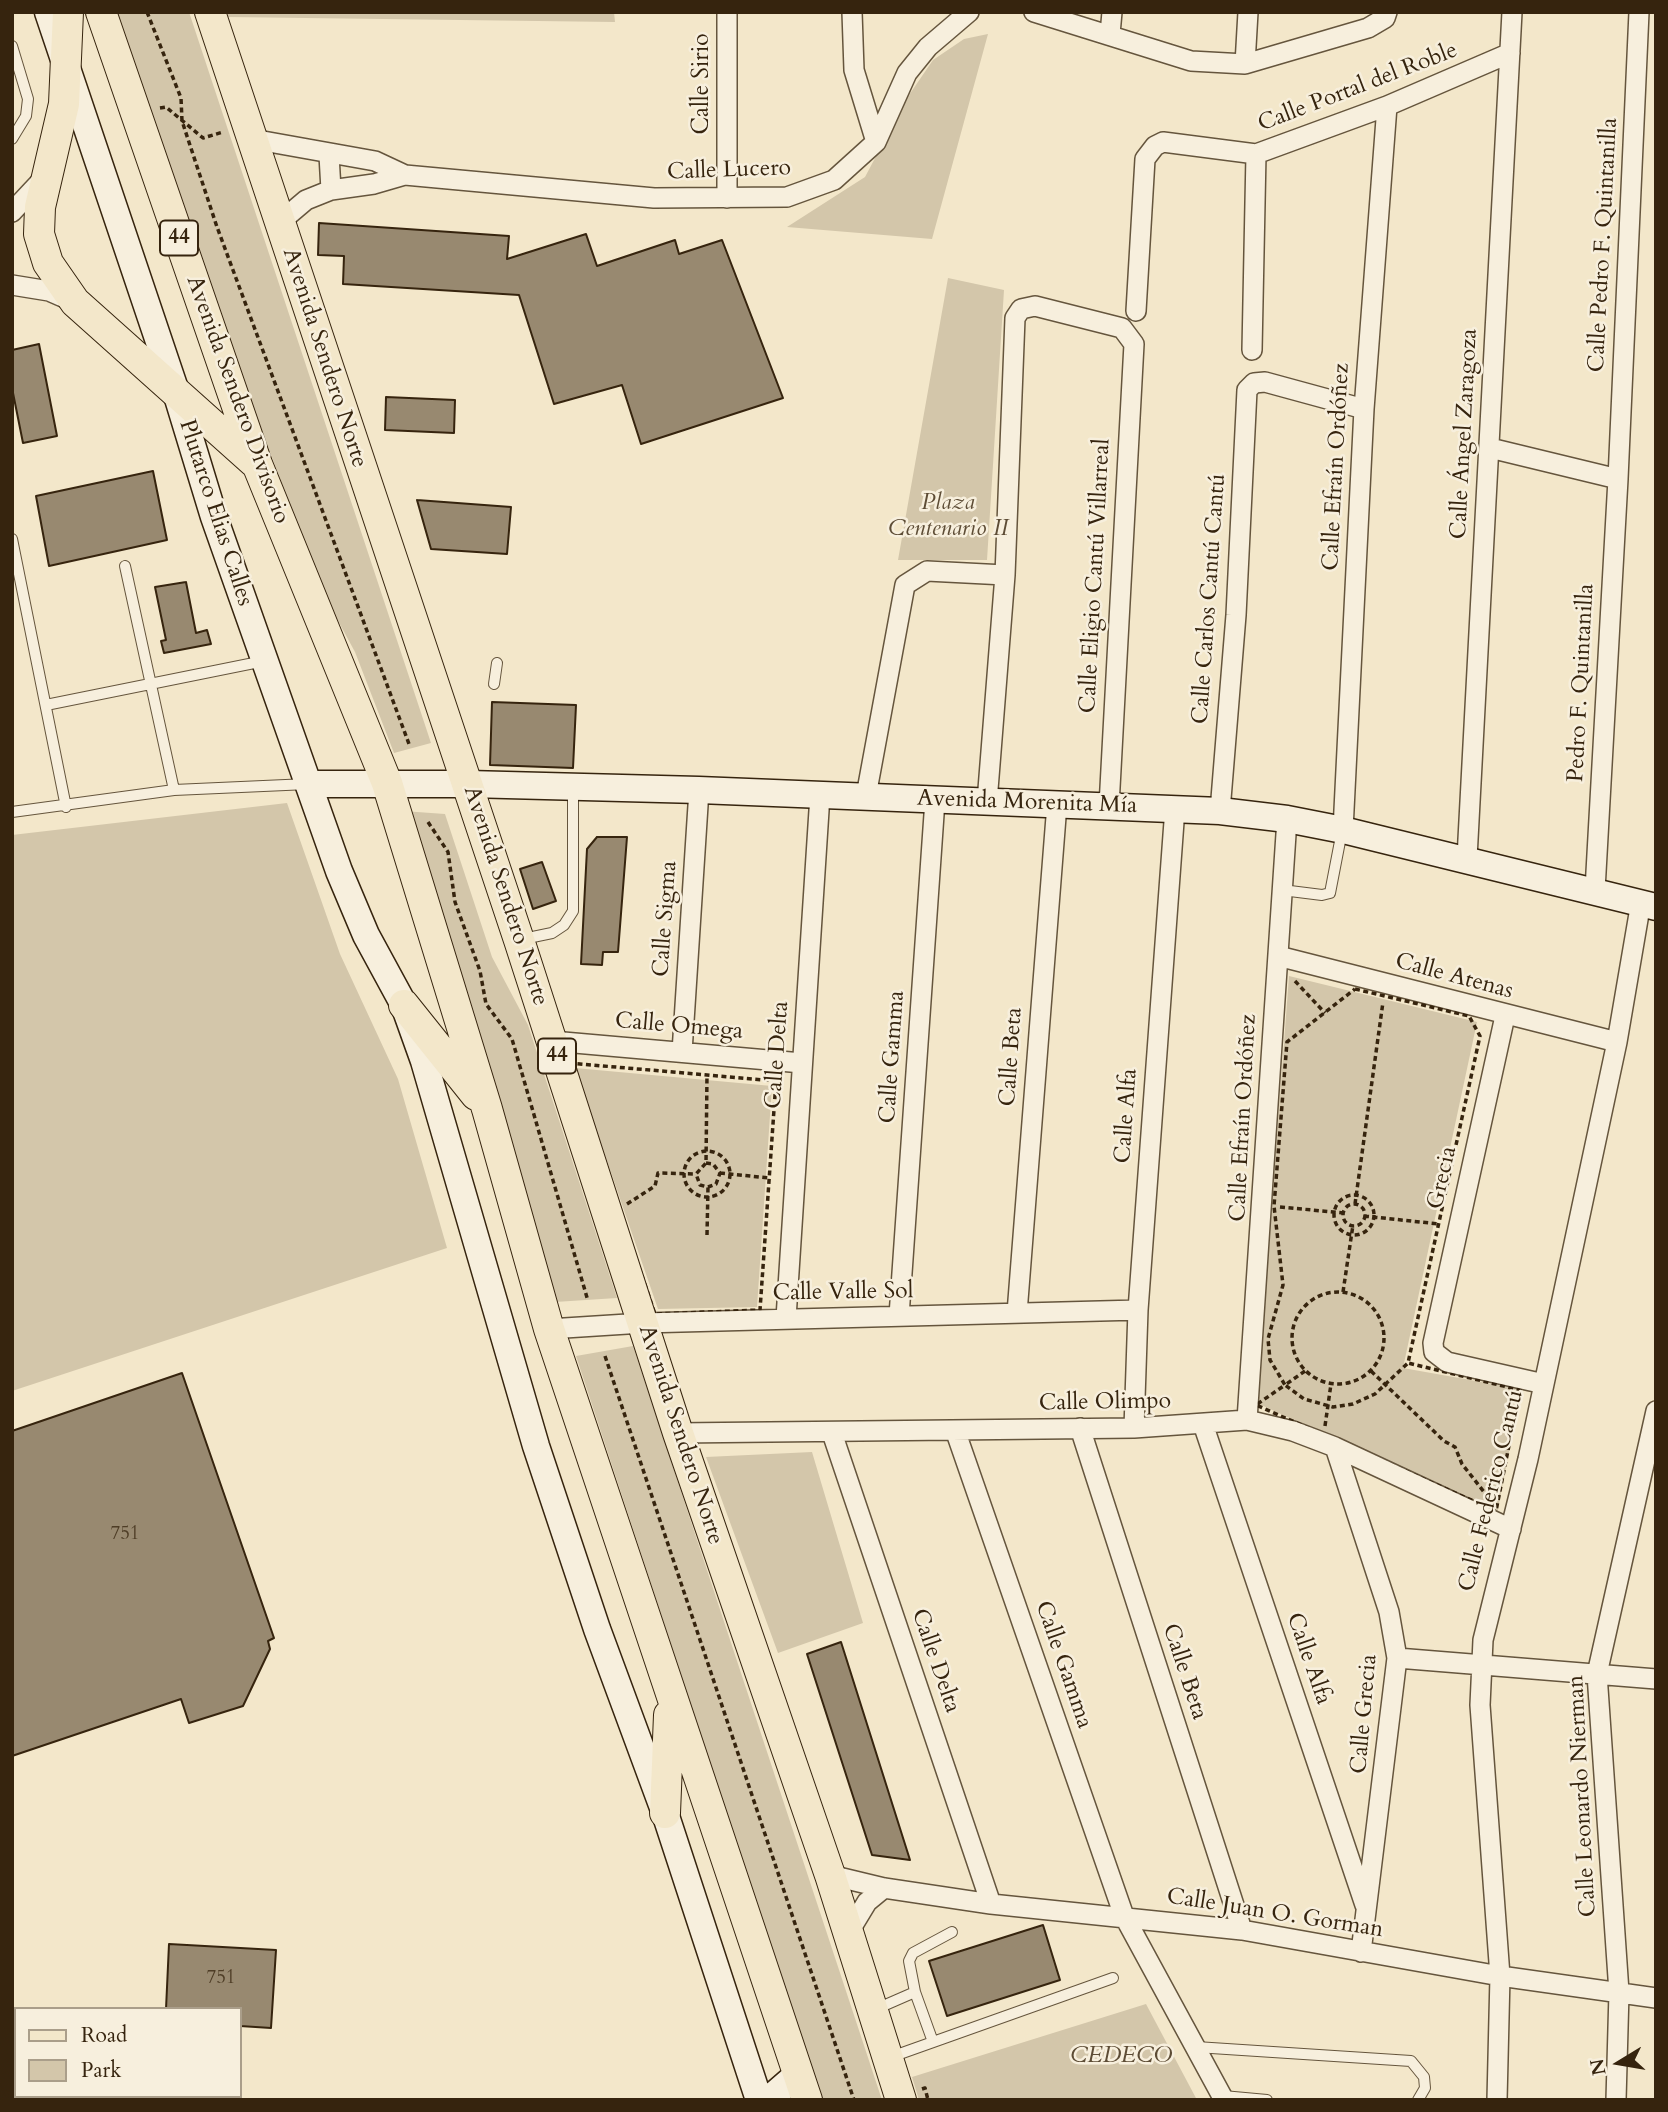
<!DOCTYPE html>
<html>
<head>
<meta charset="utf-8">
<style>
  body { margin:0 }
  #map { position:relative; width:1668px; height:2112px; overflow:hidden; background:#f3e7ca; font-family:Cardo,serif }
  canvas { display:block }
  .frame { position:absolute; inset:0; border:14px solid #36240e; pointer-events:none }
  .legend { position:absolute; left:14px; top:2007px; width:228px; height:91px; box-sizing:border-box; background:#f7efdd; border:2px solid #aa9e8a; margin:0; padding:9px 12px; list-style:none; font-size:21px; color:#36240e }
  .legend li { display:flex; align-items:center; gap:14px; height:35px }
  .legend b { width:35px; border:2px solid #aa9e8a }
  .north { position:absolute; left:1584px; top:2028px; width:70px; height:70px; -webkit-text-stroke:5px #f7efdd; paint-order:stroke; rotate:259deg; font-size:19px; font-weight:700; line-height:28px; text-align:center; color:#36240e }
  .north::after { content:''; display:block; margin:auto; width:24px; height:32px; background:#36240e; clip-path:polygon(50% 0,100% 100%,50% 72%,0 100%) }
</style>
</head>
<body>
<div id="map">
<canvas width="1668" height="2112"></canvas>
<div class="frame"></div>
<ul class="legend">
<li><b style="height:9px;background:#f3e7ca"></b>Road</li>
<li><b style="height:19px;background:#d3c6aa"></b>Park</li>
</ul>
<div class="north">N</div>
</div>
<script>
const g = document.querySelector('canvas').getContext('2d');
g.lineJoin = 'round';
function paint(path, color) {
  g.fillStyle = color;
  g.fill(path, 'evenodd');
}
function toPath(rows) {
  const path = new Path2D();
  for (const r of rows) {
    if (r.length === 3) {
      path.moveTo(r[0] + r[2], r[1]);
      path.arc(r[0], r[1], r[2], 0, 2 * Math.PI);
      continue;
    }
    path.moveTo(r[0], r[1]);
    for (let i = 2; i < r.length; i += 2) path.lineTo(r[i], r[i + 1]);
  }
  return path;
}
function trace(path, color, width, dash) {
  g.strokeStyle = color;
  g.lineWidth = width;
  g.lineCap = dash ? 'butt' : 'round';
  g.setLineDash(dash || []);
  g.stroke(path);
}
function label(font, color, halo, rows, align = 'center') {
  g.font = font + ' Cardo,serif';
  g.lineWidth = 5;
  g.setLineDash([]);
  g.textBaseline = 'middle';
  g.strokeStyle = halo;
  g.fillStyle = color;
  for (const [text, x, y, turn = 0] of rows) {
    g.save();
    g.translate(x, y);
    g.rotate((+turn || 0) * Math.PI / 180);
    g.textAlign = isNaN(turn) ? turn : align;
    if (halo) g.strokeText(text, 0, 0);
    g.fillText(text, 0, 0);
    g.restore();
  }
}
const green = toPath([
  [111,12,189,12,431,743,394,753,355,652,323,593,188,234],
  [227,12,614,12,615,22,228,17],
  [988,34,932,239,787,227,865,177,907,98,933,60,964,39],
  [948,278,1004,290,987,560,898,560],
  [287,803,340,954,398,1079,447,1248,12,1391,12,835],
  [403,811,445,814,492,957,528,1025,617,1298,555,1302],
  [1289,976,1477,1022,1403,1368,1521,1389,1497,1514,1257,1403],
  [575,1068,772,1086,757,1307,658,1309],
  [633,1346,882,2100,821,2100,576,1356],
  [812,1452,863,1623,778,1653,706,1457],
  [1146,2004,1197,2100,919,2100,912,2077]
]);
const building = toPath([
  [319,223,509,236,507,259,586,234,597,266,675,240,679,254,722,240,783,398,641,444,622,385,554,404,519,295,343,284,344,256,318,255,319,223],
  [39,344,57,436,23,443,12,388,12,350,39,344],
  [386,397,455,400,454,433,385,430,386,397],
  [153,471,167,540,49,566,36,496,153,471],
  [417,500,511,507,507,554,431,549,417,500],
  [186,582,196,633,207,630,211,644,164,653,161,641,166,640,155,587,186,582],
  [492,702,576,705,573,768,490,765,492,702],
  [597,837,627,837,618,952,603,952,602,965,581,964,587,849,597,837],
  [542,862,556,901,533,909,520,869,542,862],
  [182,1373,274,1638,268,1641,270,1649,243,1706,189,1723,181,1699,12,1756,12,1431,182,1373],
  [841,1642,910,1860,872,1855,807,1654,841,1642],
  [1043,1925,1060,1980,947,2016,929,1961,1043,1925],
  [169,1944,276,1950,271,2028,240,2026,240,2009,166,2009,169,1944]
]);
const path = toPath([
  [147,12,181,98,182,121,217,227,409,744],
  [160,108,166,107,203,138,223,132],
  [428,822,448,852,455,902,480,971,486,1004,512,1039,588,1301],
  [1295,981,1325,1013],
  [1355,989,1469,1016,1480,1036,1408,1363,1520,1390,1496,1511,1256,1405,1285,1385,1270,1360,1268,1339,1283,1285,1274,1206,1287,1042,1355,989],
  [569,1063,776,1081,760,1310,655,1314,569,1063],
  [707,1174,23],
  [706,1163,713,1164,720,1173,716,1184,708,1187,700,1185,696,1174,706,1163,707,1075],
  [720,1173,769,1178],
  [1354,1215,20],
  [627,1204,655,1186,658,1173,696,1174],
  [1355,1204,1383,1002],
  [1354,1215,11],
  [1280,1207,1344,1213],
  [1364,1216,1439,1224],
  [707,1235,708,1187],
  [1343,1292,1353,1225],
  [1338,1338,46],
  [605,1356,854,2100],
  [1305,1371,1285,1385,1304,1399,1333,1407,1353,1404,1375,1394,1408,1363],
  [1371,1371,1444,1441,1455,1447,1462,1464,1488,1497],
  [1325,1426,1331,1384],
  [922,2089,925,2088,928,2100]
]);
const lane = toPath([
  [12,46,28,99,26,116,12,139],
  [12,539,66,807],
  [125,566,174,790],
  [494,684,497,663],
  [46,705,264,661],
  [12,812,174,790,308,784],
  [1282,890,1322,895,1330,893,1342,831],
  [523,939,552,933,564,925,573,911,573,787],
  [876,2009,915,1992],
  [933,2042,915,1992,909,1961,913,1953,952,1932],
  [1196,2047,1411,2061,1424,2077,1425,2088,1418,2100],
  [891,2057,1113,1978],
  [1223,2096,1267,2100]
]);
const street = toPath([
  [727,12,727,198],
  [852,12,854,70,876,142],
  [1034,12,1191,61,1245,64,1368,28,1385,18,1387,12],
  [1110,34,1112,12],
  [1245,64,1248,12],
  [252,139,375,161,405,175,654,198,787,197,834,180,876,142,907,73,928,47,969,12],
  [329,155,331,190],
  [12,212,42,180],
  [280,222,306,200,331,190,374,184,405,175],
  [12,285,49,291,72,301],
  [1136,311,1145,159,1155,146,1163,142,1256,154,1387,106,1510,53],
  [1252,350,1256,154],
  [1490,448,1618,479],
  [866,796,905,585,927,571,1005,575],
  [987,802,1005,575,1015,318,1021,309,1035,306,1122,328,1134,344,1109,806],
  [1220,811,1236,615,1247,390,1254,383,1265,382,1364,409],
  [1343,830,1364,409,1387,106],
  [1467,858,1512,12],
  [1595,890,1618,479,1639,12],
  [1278,956,1617,1042],
  [1505,1016,1433,1343,1434,1352,1447,1362,1544,1384],
  [552,1041,802,1063],
  [682,1052,699,790],
  [1017,1313,1057,804],
  [899,1316,935,800],
  [786,1318,820,795],
  [549,1329,643,1323,1138,1310],
  [1247,1420,1287,819],
  [1203,1424,1365,1905],
  [1080,1428,1242,1930],
  [1134,1428,1138,1310,1175,808],
  [955,1430,1124,1916,1224,2100],
  [678,1433,1134,1428,1247,1420,1293,1431,1335,1447,1511,1529],
  [832,1433,991,1904],
  [1335,1447,1389,1612,1397,1658,1361,1952],
  [1397,1658,1656,1679],
  [830,1875,884,1888,991,1904,1242,1930,1500,1976,1656,1998],
  [847,1935,867,1902,884,1888],
  [1497,2100,1500,1976,1480,1705,1483,1640,1528,1459,1617,1042,1641,902],
  [1616,2100,1619,1992,1597,1674,1656,1411]
]);
const secondary = toPath([
  [48,12,176,392,214,517,339,871,366,935,404,1005,424,1061,536,1446,597,1629,665,1813,759,2100],
  [309,784,468,784,699,790,1220,811,1287,819,1343,830,1656,907],
  [768,2100,798,2074]
]);
const primary = toPath([
  [68,12,64,104,40,207,39,234,48,263,75,302,254,462],
  [101,12,257,464,387,783,487,1109,549,1329,807,2100],
  [210,12,519,940,678,1433,830,1875,901,2100],
  [404,1005,476,1095],
  [665,1813,669,1715]
]);
const numberNames = [
  ["751",125,1535],
  ["751",221,1979]
];
const shields = [
  [179,238,38],
  [557,1056,38]
];
const shieldNames = [
  ["44",179,238],
  ["44",557,1056]
];
const streetNames = [
  ["Calle Sirio",703,84,-90],
  ["Calle Portal del Roble",1358,88,-21],
  ["Calle Lucero",729,171,-2],
  ["Calle Pedro F. Quintanilla",1604,245,-87],
  ["Avenida Sendero Norte",324,358,72],
  ["Avenida Sendero Divisorio",237,400,70],
  ["Calle Ángel Zaragoza",1465,434,-87],
  ["Calle Efraín Ordóñez",1337,467,-87],
  ["Plutarco Elias Calles",215,513,72],
  ["Calle Eligio Cantú Villarreal",1096,576,-87],
  ["Calle Carlos Cantú Cantú",1210,599,-86],
  ["Pedro F. Quintanilla",1582,683,-87],
  ["Avenida Morenita Mía",1027,803,2],
  ["Avenida Sendero Norte",505,896,72],
  ["Calle Sigma",666,919,-86],
  ["Calle Atenas",1454,977,15],
  ["Calle Omega",679,1027,5],
  ["Calle Delta",778,1055,-86],
  ["Calle Gamma",893,1057,-86],
  ["Calle Beta",1012,1057,-86],
  ["Calle Alfa",1127,1116,-86],
  ["Calle Efraín Ordóñez",1244,1118,-87],
  ["Grecia",1443,1178,-77],
  ["Calle Valle Sol",843,1293,-1],
  ["Calle Olimpo",1105,1403,-1],
  ["Avenida Sendero Norte",680,1435,72],
  ["Calle Federico Cantú",1492,1491,-76],
  ["Calle Alfa",1308,1659,71],
  ["Calle Delta",935,1661,71],
  ["Calle Gamma",1063,1665,71],
  ["Calle Beta",1184,1672,72],
  ["Calle Grecia",1365,1714,-85],
  ["Calle Leonardo Nierman",1583,1796,-93],
  ["Calle Juan O. Gorman",1275,1914,9]
];
const parkNames = [
  ["Plaza",948,504],
  ["Centenario II",948,530],
  ["CEDECO",1121,2057]
];
paint(green, '#d3c6aa');
paint(building, '#988970');
trace(building, '#36240e', 2);
trace(lane, '#65553d', 12);
trace(street, '#65553d', 22);
trace(secondary, '#36240e', 29);
trace(primary, '#36240e', 32);
trace(path, '#36240e', 3.5, [5, 3.5]);
trace(lane, '#f7efdd', 10);
trace(street, '#f7efdd', 19);
trace(secondary, '#f7efdd', 26);
trace(primary, '#f3e7ca', 30);
label('19px', '#4e3d26', null, numberNames);
for (const [x, y, w] of shields) {
  const box = new Path2D();
  box.roundRect(x - w / 2, y - 17.5, w, 35, 5);
  g.fillStyle = '#f7efdd';
  g.fill(box);
  trace(box, '#36240e', 2);
}
label('bold 21px', '#36240e', null, shieldNames);
label('23px', '#36240e', '#f7efdd', streetNames);
label('italic 23px', '#5d4c35', '#f7efdd', parkNames);
</script>
</body>
</html>
